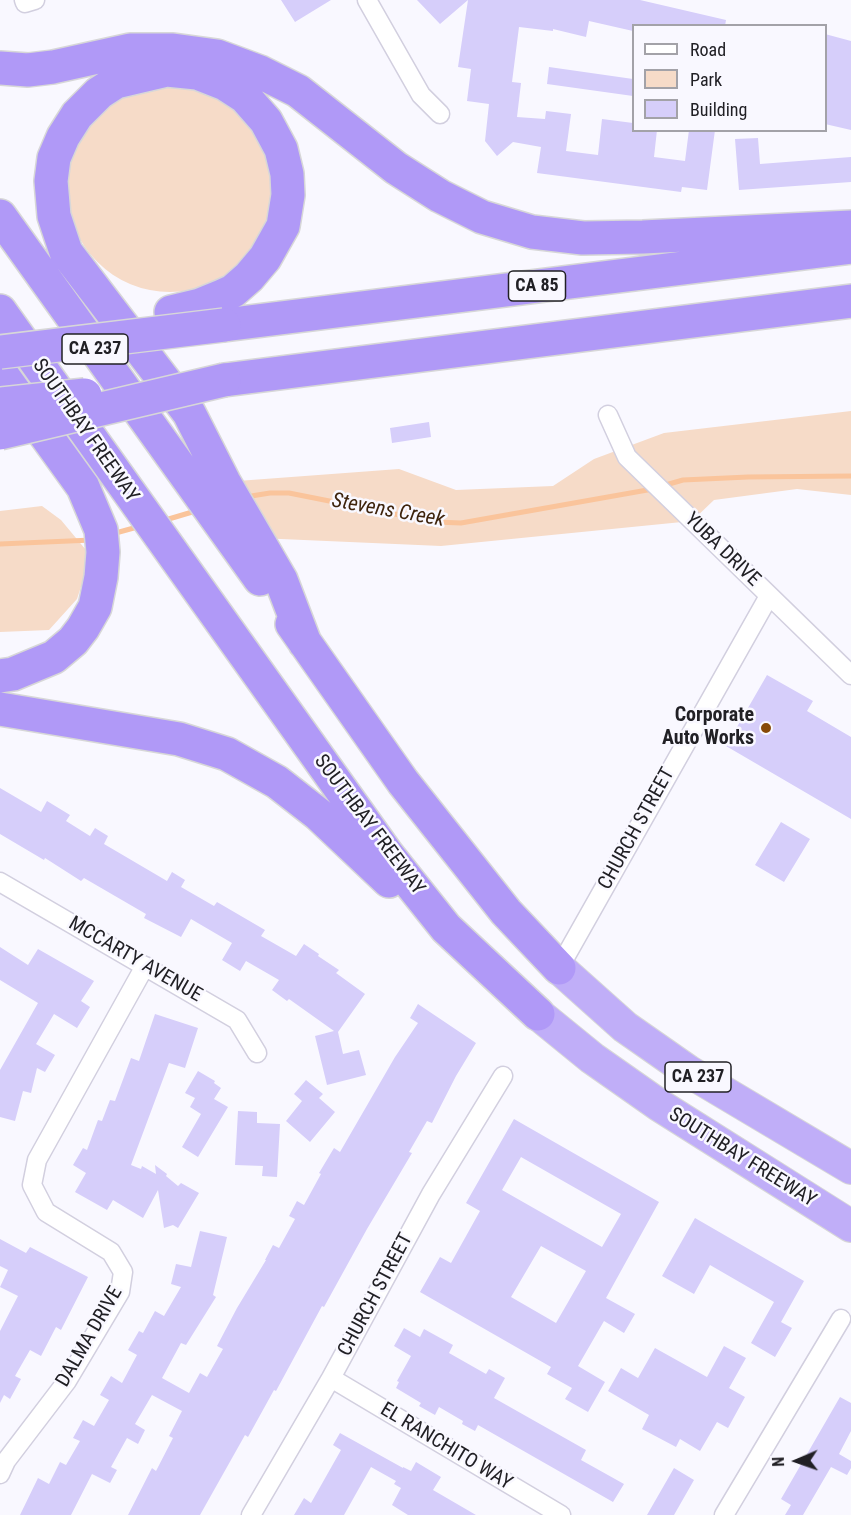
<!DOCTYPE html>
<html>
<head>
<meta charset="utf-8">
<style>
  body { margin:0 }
  #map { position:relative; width:851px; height:1515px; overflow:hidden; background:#f9f8ff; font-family:"Roboto Condensed",sans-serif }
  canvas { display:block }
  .legend { position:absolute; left:632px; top:24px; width:195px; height:108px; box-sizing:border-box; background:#f9f8ff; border:2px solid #a3a2a8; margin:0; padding:8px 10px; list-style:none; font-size:18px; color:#212025 }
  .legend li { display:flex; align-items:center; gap:12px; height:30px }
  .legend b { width:30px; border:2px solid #a3a2a8 }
  .north { position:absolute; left:767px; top:1431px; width:60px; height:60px; -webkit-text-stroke:4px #f9f8ff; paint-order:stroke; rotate:268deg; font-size:16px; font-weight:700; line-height:24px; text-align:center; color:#212025 }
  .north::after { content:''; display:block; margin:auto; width:21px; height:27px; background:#212025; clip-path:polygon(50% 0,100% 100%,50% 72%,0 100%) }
</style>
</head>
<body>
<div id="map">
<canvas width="851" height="1515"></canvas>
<ul class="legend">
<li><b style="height:8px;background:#fff"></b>Road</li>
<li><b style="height:16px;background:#f6dbc8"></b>Park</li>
<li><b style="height:16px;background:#d6cefa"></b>Building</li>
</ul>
<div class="north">N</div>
</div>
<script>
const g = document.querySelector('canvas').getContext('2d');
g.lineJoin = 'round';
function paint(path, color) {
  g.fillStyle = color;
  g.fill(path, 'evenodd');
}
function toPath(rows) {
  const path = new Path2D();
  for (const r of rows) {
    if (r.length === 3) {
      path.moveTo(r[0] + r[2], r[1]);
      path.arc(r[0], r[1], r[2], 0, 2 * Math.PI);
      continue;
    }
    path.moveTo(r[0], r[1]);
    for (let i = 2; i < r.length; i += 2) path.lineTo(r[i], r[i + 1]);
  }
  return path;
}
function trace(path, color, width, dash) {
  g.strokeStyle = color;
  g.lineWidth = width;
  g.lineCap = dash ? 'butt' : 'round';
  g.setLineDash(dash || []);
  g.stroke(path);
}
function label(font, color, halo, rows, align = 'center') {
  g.font = font + ' "Roboto Condensed",sans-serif';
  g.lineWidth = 5;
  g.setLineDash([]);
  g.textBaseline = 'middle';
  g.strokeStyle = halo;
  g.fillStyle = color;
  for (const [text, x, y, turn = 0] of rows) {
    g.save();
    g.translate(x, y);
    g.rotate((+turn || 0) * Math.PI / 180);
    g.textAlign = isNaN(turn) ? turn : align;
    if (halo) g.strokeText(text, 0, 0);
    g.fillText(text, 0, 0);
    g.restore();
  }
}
const green = toPath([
  [170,189,103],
  [851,411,851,495,797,489,714,500,692,521,441,546,258,538,224,482,399,469,456,490,553,486,594,459,664,433],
  [42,506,61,520,91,556,77,599,49,630,0,632,0,511]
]);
const stream = toPath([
  [662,486,683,480,748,477,851,476],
  [245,497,270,493,289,493,435,522,461,523,653,489],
  [162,521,199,510],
  [112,534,141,526],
  [0,544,92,540]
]);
const building = toPath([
  [281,0,331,0,295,22],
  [417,0,468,0,440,24],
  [468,0,640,0,726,20,725,26,633,26,633,31,589,21,586,37,553,29,553,31,519,27,512,82,521,83,517,117,545,119,546,111,571,114,566,151,598,155,602,119,633,123,633,130,657,130,654,157,685,161,689,130,715,130,707,190,682,187,681,192,537,173,541,147,513,142,497,156,485,141,489,104,467,101,471,69,458,67],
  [825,34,851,41,851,130,825,124],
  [549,67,633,79,633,96,547,84],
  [758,138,760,164,851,157,851,182,739,190,735,139],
  [429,422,431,437,392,443,390,428],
  [767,675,813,701,807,711,851,737,851,819,726,746],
  [0,788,41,812,47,801,70,815,66,821,90,836,95,828,108,836,104,844,167,881,172,872,185,880,181,887,214,906,217,902,265,930,261,936,296,956,304,944,319,954,318,956,339,970,336,973,365,994,338,1032,343,1054,359,1050,366,1075,327,1085,315,1036,334,1031,289,999,287,1001,272,990,279,980,246,961,240,971,222,960,232,943,191,919,181,937,144,918,146,914,84,878,81,881,45,858,44,860,0,834],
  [781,822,810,839,784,882,755,865],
  [0,947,28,965,38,949,94,981,81,1001,90,1007,77,1028,54,1014,36,1044,55,1055,45,1072,37,1068,31,1093,23,1091,15,1121,0,1117,0,1070,38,1003,0,980],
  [418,1004,476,1043,456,1076,432,1123,427,1121,409,1152,412,1153,367,1229,324,1307,322,1306,276,1391,274,1390,248,1437,245,1435,200,1515,128,1515,152,1468,156,1471,173,1438,169,1436,182,1411,152,1395,135,1424,145,1430,138,1444,127,1438,111,1467,117,1470,110,1483,92,1474,71,1515,20,1515,38,1478,49,1484,60,1462,66,1465,80,1441,73,1438,83,1420,94,1426,109,1400,100,1395,111,1376,122,1383,137,1355,128,1350,139,1331,143,1333,155,1311,164,1316,181,1287,171,1284,176,1264,191,1267,200,1231,227,1237,213,1295,216,1297,186,1345,181,1343,162,1378,189,1393,200,1373,207,1377,223,1349,217,1346,237,1308,266,1260,265,1260,273,1245,279,1248,295,1219,289,1216,297,1201,304,1205,321,1174,319,1173,334,1148,340,1152,395,1057,418,1023,410,1018],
  [155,1014,198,1028,185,1068,169,1063,131,1165,141,1169,142,1166,156,1174,155,1165,167,1174,166,1176,178,1186,181,1183,199,1193,178,1228,173,1225,164,1228,158,1190,143,1218,113,1200,107,1210,75,1192,86,1173,73,1165,83,1148,87,1150,98,1120,102,1121,110,1100,115,1101,131,1058,139,1061],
  [198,1071,215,1081,214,1083,221,1088,214,1099,228,1107,198,1157,182,1147,201,1114,190,1107,195,1098,185,1093],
  [306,1080,323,1094,319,1098,335,1112,310,1142,286,1121,302,1101,294,1094],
  [238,1111,257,1112,257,1123,280,1124,277,1177,262,1176,263,1166,235,1165],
  [514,1119,659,1202,606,1298,635,1314,624,1333,604,1321,578,1366,605,1382,588,1412,565,1399,572,1388,547,1374,551,1367,420,1292,440,1257,451,1263,480,1211,466,1203],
  [521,1157,621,1214,602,1247,502,1190],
  [541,1246,586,1271,556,1323,511,1297],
  [695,1218,804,1281,781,1322,792,1328,775,1357,751,1343,774,1302,710,1265,694,1294,662,1276],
  [0,1239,26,1253,30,1247,88,1277,61,1330,56,1327,41,1356,30,1350,15,1376,21,1379,10,1399,4,1395,0,1403,0,1331,18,1296,0,1287,8,1270,0,1266],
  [404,1328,420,1337,424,1329,453,1345,449,1353,486,1374,489,1369,505,1378,494,1398,586,1450,581,1460,624,1484,613,1502,478,1425,475,1431,462,1424,463,1421,439,1407,435,1415,419,1406,421,1403,396,1388,399,1382,397,1381,411,1356,394,1346],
  [724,1346,746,1358,729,1388,745,1397,728,1428,717,1422,700,1451,680,1439,676,1447,642,1429,649,1415,608,1391,621,1368,638,1378,655,1348,707,1377],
  [840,1397,851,1403,851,1431,839,1454,851,1461,851,1468,847,1475,831,1467,803,1515,785,1515,791,1505,781,1499],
  [340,1433,403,1468,403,1467,411,1471,416,1462,441,1477,433,1490,476,1515,408,1515,392,1505,401,1488,394,1484,396,1481,371,1467,344,1515,294,1515,304,1498,311,1503,341,1450,333,1445],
  [674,1468,694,1480,674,1515,647,1515]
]);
const minor = toPath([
  [24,0,25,3,35,0],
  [367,0,421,95,440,114],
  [608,415,627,457,851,675],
  [0,882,237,1020,257,1053],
  [559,968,769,596],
  [331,1378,561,1515],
  [0,1474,6,1461,67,1381,120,1292,123,1272,111,1252,46,1212,32,1185,37,1160,145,966],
  [251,1515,331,1378,431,1194,503,1076],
  [724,1515,841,1319]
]);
const trunk = toPath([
  [559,968,625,1027,688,1071,851,1168],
  [538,1014,592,1058,659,1105,851,1226]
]);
const motorway = toPath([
  [0,68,28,70,53,67,130,50,173,50,217,56,260,72,298,91,396,168,440,196,482,217,532,232,583,238,643,237,851,227],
  [0,216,260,579],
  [0,311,387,854,446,928,538,1014],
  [171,312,200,305,222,296,233,291,249,277,265,258,283,226,288,195,287,174,281,149,266,121,245,97,225,84,197,73,167,70,116,82,99,93,77,115,63,137,54,158,51,181,54,216,66,252,189,413,224,482,281,580,305,643],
  [224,325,851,247],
  [0,372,83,487,101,530,103,552,101,577,95,607,83,628,73,641,54,657,13,674,0,676],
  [224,380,851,301],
  [292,624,403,782,506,912,559,968],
  [0,709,179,739,227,754,277,782,318,814,389,881]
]);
const motorwayBridge = toPath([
  [0,352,224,325],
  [0,404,85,395],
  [0,433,224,380]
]);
const markers = [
  [766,728,6,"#874a08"]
];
const shields = [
  [537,286,57],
  [95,349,66],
  [698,1077,66]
];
const shieldNames = [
  ["CA 85",537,286],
  ["CA 237",95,349],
  ["CA 237",698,1077]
];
const streetNames = [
  ["SOUTHBAY FREEWAY",85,431,55],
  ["YUBA DRIVE",722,550,44],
  ["SOUTHBAY FREEWAY",369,825,53],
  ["CHURCH STREET",637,829,-61],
  ["MCCARTY AVENUE",135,960,30],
  ["SOUTHBAY FREEWAY",742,1158,32],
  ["CHURCH STREET",376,1295,-62],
  ["DALMA DRIVE",90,1337,-60],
  ["EL RANCHITO WAY",446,1447,31]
];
const poiNames = [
  ["Corporate",754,716],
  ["Auto Works",754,739]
];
const waterNames = [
  ["Stevens Creek",388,511,10]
];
paint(green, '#f6dbc8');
trace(stream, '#fac49b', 5);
paint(building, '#d6cefa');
trace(minor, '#d2cfdf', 21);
trace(trunk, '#d7d7d8', 34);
trace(motorway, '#d7d7d8', 36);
trace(minor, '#fff', 18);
trace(trunk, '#c0aef8', 32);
trace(motorway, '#b099f7', 33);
trace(motorwayBridge, '#d7d7d8', 36, []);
trace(motorwayBridge, '#b099f7', 33);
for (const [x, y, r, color] of markers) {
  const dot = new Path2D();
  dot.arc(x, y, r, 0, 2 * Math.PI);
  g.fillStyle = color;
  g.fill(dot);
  trace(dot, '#f9f8ff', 2);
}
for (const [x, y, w] of shields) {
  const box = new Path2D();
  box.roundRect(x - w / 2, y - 15, w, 30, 4.5);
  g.fillStyle = '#f9f8ff';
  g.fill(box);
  trace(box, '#212025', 1.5);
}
label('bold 18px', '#212025', null, shieldNames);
label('20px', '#212025', '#f9f8ff', streetNames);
label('bold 20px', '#212025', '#f9f8ff', poiNames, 'right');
label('italic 21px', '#3e240d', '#f9f8ff', waterNames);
</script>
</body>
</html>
